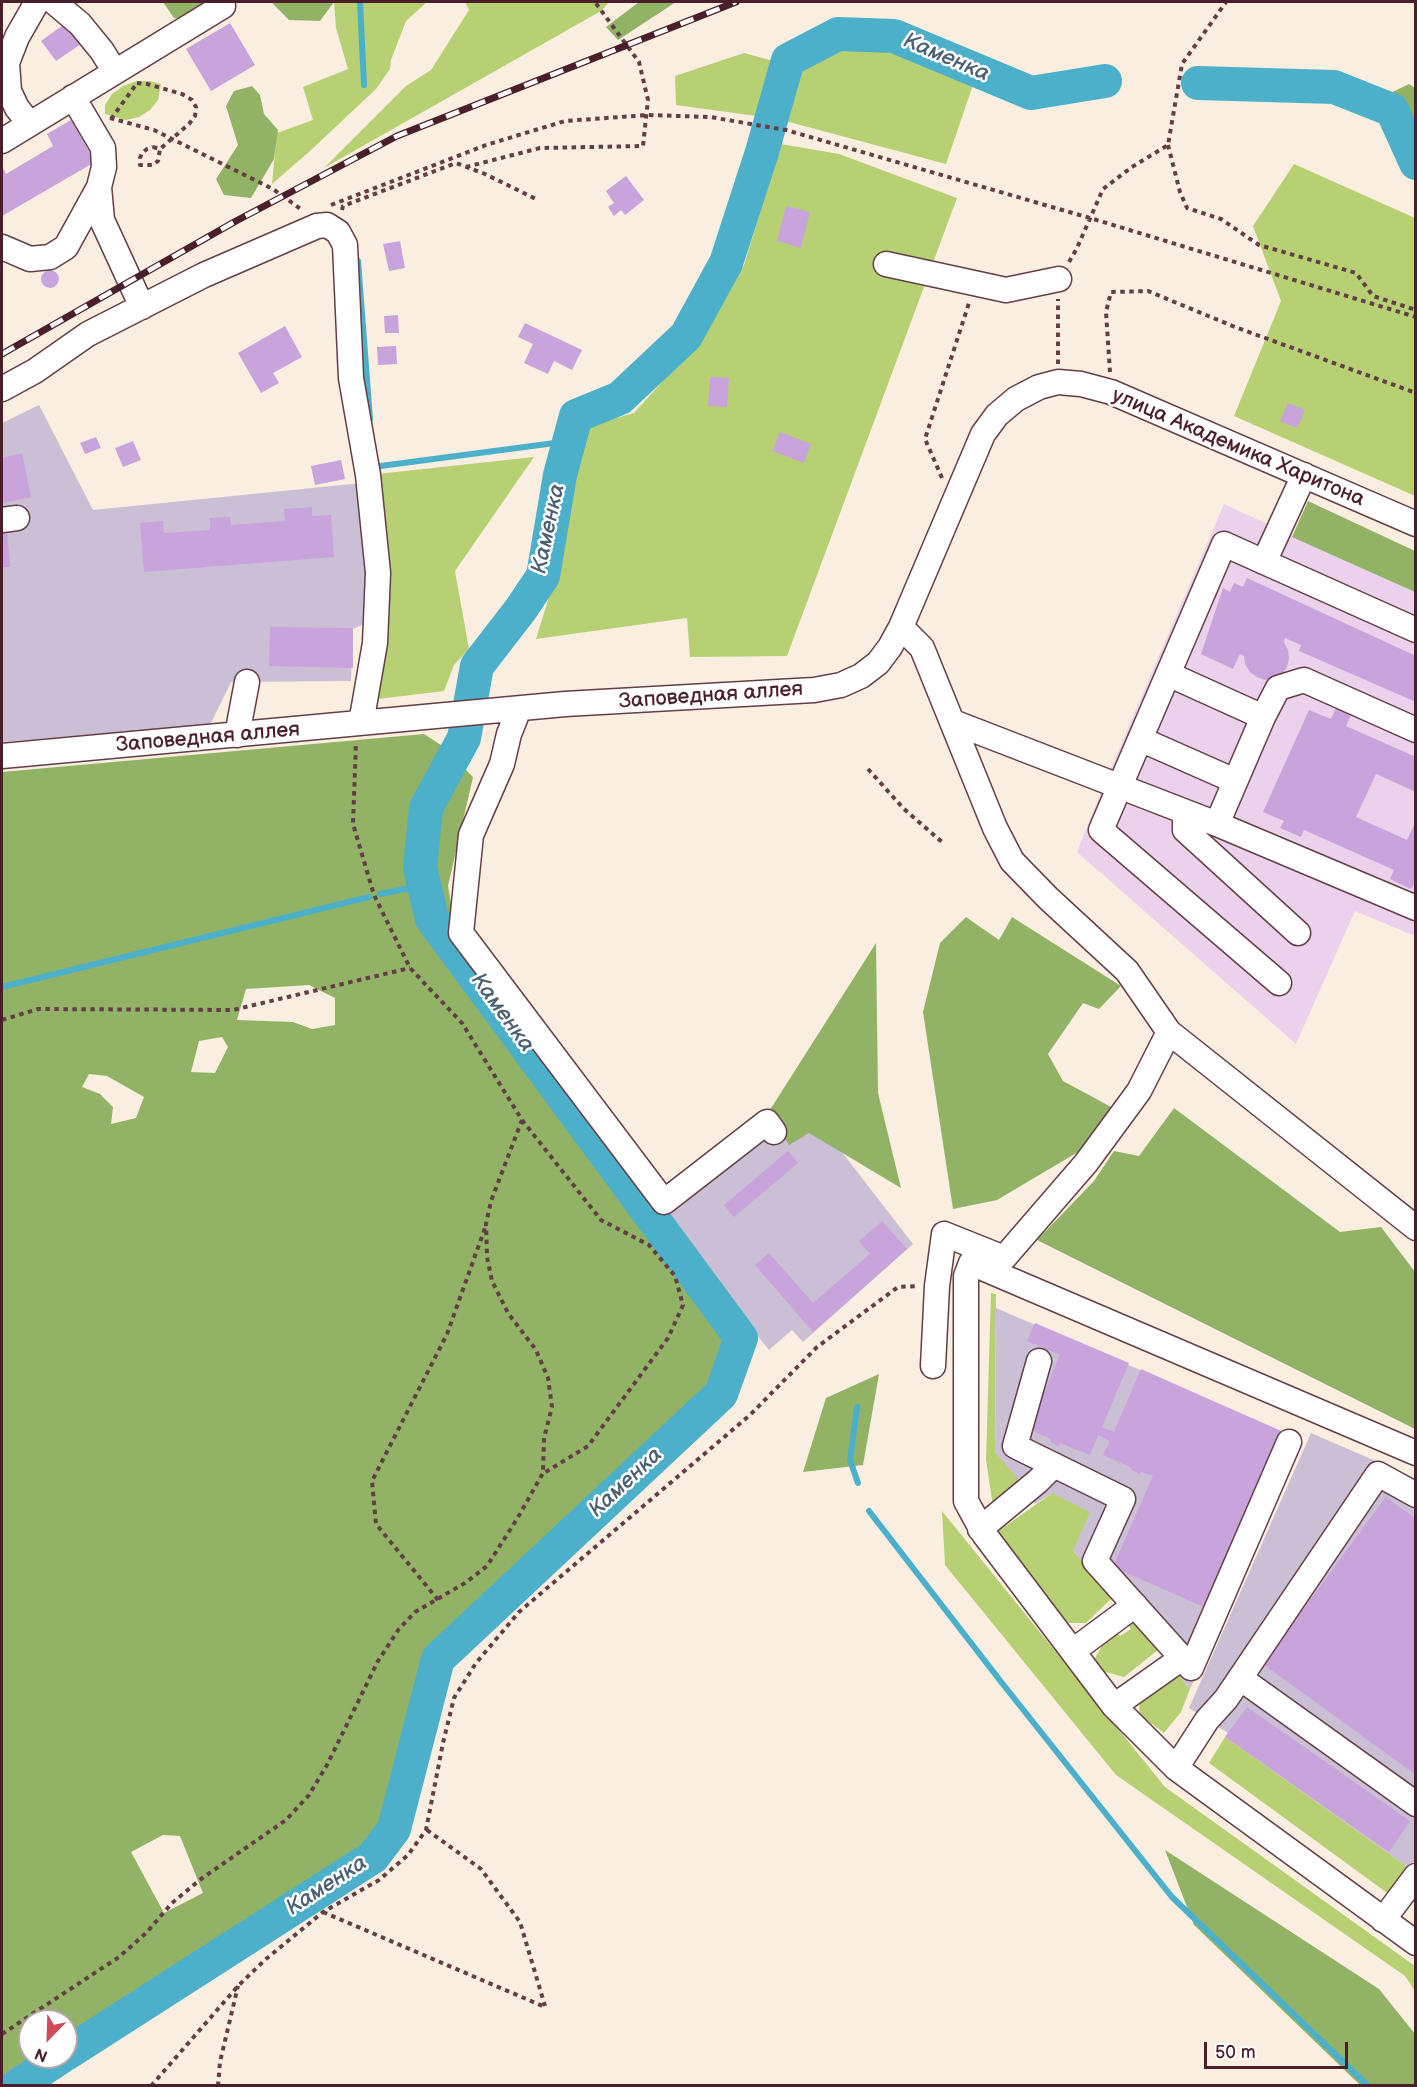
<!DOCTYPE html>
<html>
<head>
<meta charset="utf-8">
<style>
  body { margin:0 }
  #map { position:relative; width:1417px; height:2087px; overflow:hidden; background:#faeee1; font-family:"Balsamiq Sans",sans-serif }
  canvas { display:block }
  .frame { position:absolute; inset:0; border:3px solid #4a1f2b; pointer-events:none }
  .north { position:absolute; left:18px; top:2009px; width:60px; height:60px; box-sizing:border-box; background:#fff; border:2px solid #b7a5aa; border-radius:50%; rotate:203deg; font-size:16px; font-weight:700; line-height:24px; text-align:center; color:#4a1f2b }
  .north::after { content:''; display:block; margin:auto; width:21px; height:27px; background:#d1495b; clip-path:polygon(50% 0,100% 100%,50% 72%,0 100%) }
  .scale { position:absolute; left:1204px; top:2042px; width:144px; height:27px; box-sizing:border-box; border:3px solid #4a1f2b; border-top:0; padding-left:8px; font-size:18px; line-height:21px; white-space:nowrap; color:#4a1f2b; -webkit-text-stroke:4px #fff; paint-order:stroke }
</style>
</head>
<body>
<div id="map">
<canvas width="1417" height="2087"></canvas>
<div class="frame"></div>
<div class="north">N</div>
<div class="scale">50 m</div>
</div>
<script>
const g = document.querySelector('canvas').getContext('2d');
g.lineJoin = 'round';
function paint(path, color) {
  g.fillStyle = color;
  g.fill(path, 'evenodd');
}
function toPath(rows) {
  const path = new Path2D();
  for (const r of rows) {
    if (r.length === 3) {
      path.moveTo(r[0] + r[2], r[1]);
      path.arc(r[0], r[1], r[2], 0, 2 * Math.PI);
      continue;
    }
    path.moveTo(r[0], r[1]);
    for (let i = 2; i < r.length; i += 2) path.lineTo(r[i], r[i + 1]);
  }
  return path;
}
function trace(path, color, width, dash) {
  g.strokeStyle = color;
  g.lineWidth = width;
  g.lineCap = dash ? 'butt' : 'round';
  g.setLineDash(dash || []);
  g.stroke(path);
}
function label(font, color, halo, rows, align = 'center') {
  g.font = font + ' "Balsamiq Sans",sans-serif';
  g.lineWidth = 5;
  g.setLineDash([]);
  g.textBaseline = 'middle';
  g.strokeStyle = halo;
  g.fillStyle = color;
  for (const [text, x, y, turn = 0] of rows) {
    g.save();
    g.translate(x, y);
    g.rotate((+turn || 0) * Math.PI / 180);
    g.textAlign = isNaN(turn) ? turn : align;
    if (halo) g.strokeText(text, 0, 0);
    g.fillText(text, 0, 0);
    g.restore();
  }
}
const built = toPath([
  [1224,504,1415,592,1415,936,1355,911,1296,1044,1077,852,1105,782]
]);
const industrial = toPath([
  [39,405,93,510,362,483,369,575,366,623,353,629,351,681,231,682,210,725,2,742,2,423],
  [807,1107,913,1244,803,1342,792,1330,769,1350,661,1216],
  [996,1308,1298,1438,1190,1689,1114,1596,1073,1551,1052,1493,1035,1504,995,1452],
  [1311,1433,1415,1478,1416,1859,1409,1868,1225,1737,1228,1733,1189,1708]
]);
const green = toPath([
  [334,2,427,2,406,21,391,60,390,69,376,89,310,151,272,184,277,133,313,120,303,87,348,69,336,28],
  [465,2,609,2,601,11,324,168,406,86,431,70,469,10],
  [834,40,891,42,940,61,973,85,946,164,778,119,676,105,675,76,744,53,789,65],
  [137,81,150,81,161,84,158,100,150,110,139,117,126,120,105,114,105,105,112,94,123,86],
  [781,144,839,154,957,198,787,656,690,657,687,618,536,639,553,584,573,474,588,426,634,413,694,346,744,265],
  [1294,164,1415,218,1415,496,1234,416,1281,301,1253,226],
  [534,457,455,571,469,649,454,665,444,691,378,699,379,665,368,475],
  [991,1293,996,1294,995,1452,1023,1485,994,1513,986,1460],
  [1052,1493,1090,1512,1073,1551,1114,1596,1086,1623,1067,1623,993,1535],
  [942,1511,1165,1787,1415,1966,1415,1991,1405,1976,1116,1775,945,1565],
  [1132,1619,1158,1650,1124,1677,1102,1671,1095,1658,1103,1644,1116,1631,1120,1636,1131,1629,1127,1623],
  [1176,1672,1190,1689,1181,1712,1164,1733,1139,1714,1140,1699],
  [1225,1737,1409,1868,1390,1895,1209,1763]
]);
const forest = toPath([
  [163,2,206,2,206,6,195,18,174,18],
  [271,2,334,2,320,21,289,20],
  [639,2,676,2,618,40,606,27],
  [1409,84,1415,88,1415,179,1378,99],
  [252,86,260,95,264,114,278,130,274,159,251,198,224,195,216,179,238,145,226,106,234,91],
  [1308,501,1415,551,1415,592,1292,537],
  [424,734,441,745,473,777,448,886,456,934,741,1332,712,1385,428,1652,376,1844,66,2041,66,2021,30,2021,30,2057,41,2057,2,2082,2,772],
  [309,985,335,998,335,1025,312,1029,293,1022,237,1020,246,989],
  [222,1037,228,1047,215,1073,191,1072,199,1041],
  [89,1074,107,1076,144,1097,136,1118,111,1124,113,1107,100,1094,82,1087],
  [163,1835,180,1836,203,1893,164,1913,131,1852],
  [966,917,999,940,1012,917,1121,986,1099,1009,1083,1003,1048,1054,1063,1081,1113,1108,1078,1152,997,1200,953,1209,923,1012,940,943],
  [876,943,878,1093,901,1188,809,1133,789,1145,768,1113],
  [1174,1108,1340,1232,1381,1227,1415,1272,1415,1429,1037,1240,1094,1181,1114,1151,1139,1156],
  [879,1374,863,1465,803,1472,826,1398],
  [1165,1850,1379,1989,1415,2034,1415,2085,1360,2085,1194,1925]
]);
const stream = toPath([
  [360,2,364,85],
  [358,261,370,419],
  [373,465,373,467,570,441],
  [380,894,425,885],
  [2,987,369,897],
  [857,1407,850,1460,858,1483],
  [869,1511,1002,1683,1172,1897,1368,2086]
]);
const river = toPath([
  [1198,83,1334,87,1392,110,1416,163],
  [66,2054,373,1857,394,1829,438,1659,721,1394,741,1338,432,919,420,868,426,808,464,738,477,666,521,609,543,576,560,475,576,416,620,398,686,336,726,263,762,152,788,60,838,34,894,36,1031,93,1105,81],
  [17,2086,61,2057]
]);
const building = toPath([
  [66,23,81,44,56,61,41,41],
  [230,23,255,65,211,91,186,49],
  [71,120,95,162,2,216,2,166,6,174,53,146,47,134],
  [626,176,644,200,625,215,621,210,614,216,608,207,614,203,606,191],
  [786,206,810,212,801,248,777,241],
  [400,241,405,268,389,271,383,244],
  [50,279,9],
  [398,315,399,333,385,333,384,316],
  [525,323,582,350,572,370,554,361,548,374,524,363,533,344,518,337],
  [285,326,302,357,273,373,279,383,261,393,238,353],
  [396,346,397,364,378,365,377,347],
  [710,377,729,378,727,407,708,406],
  [1288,403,1305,410,1297,428,1280,421],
  [780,432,811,444,804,463,772,451],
  [96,437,101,448,85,454,80,443],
  [133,441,141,460,123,467,115,448],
  [22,453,31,497,2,503,2,458],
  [341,460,345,479,315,485,311,466],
  [312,507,312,516,331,515,334,557,144,572,140,523,163,521,164,533,210,530,210,518,230,517,231,525,285,521,284,509],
  [7,529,10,567,2,567,2,530],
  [1247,578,1416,656,1416,702,1299,651,1301,645,1285,638,1284,642,1288,650,1289,658,1287,667,1282,674,1274,678,1265,680,1257,677,1250,672,1245,664,1244,656,1240,654,1233,669,1201,654,1223,588,1230,592,1234,583,1243,587],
  [270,627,353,628,353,668,269,666],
  [1336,708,1351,715,1346,726,1416,757,1416,792,1376,774,1356,817,1407,840,1416,821,1416,881,1411,889,1390,879,1394,870,1304,830,1301,837,1280,828,1284,821,1263,812,1309,710,1331,719],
  [788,1151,798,1163,734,1217,724,1205],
  [882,1221,907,1249,813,1332,755,1265,769,1253,813,1303,870,1254,859,1241],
  [1035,1323,1129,1363,1102,1427,1114,1432,1141,1369,1283,1432,1206,1608,1113,1567,1153,1476,1141,1472,1140,1474,1131,1470,1132,1468,1103,1455,1110,1441,1098,1435,1090,1455,1060,1443,1058,1446,1050,1442,1051,1439,1029,1429,1060,1355,1027,1341],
  [1386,1497,1416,1519,1416,1775,1263,1664],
  [1247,1707,1410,1821,1389,1852,1225,1737]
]);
const path = toPath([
  [137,83,147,84,182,94,192,100,196,107,195,116,189,124,160,149],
  [110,118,154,130,273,189,302,210],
  [111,119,135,86],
  [1168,145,1180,192,1187,208,1221,219,1259,245,1356,273,1373,296,1416,310],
  [153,147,160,149,158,161,153,165,140,165,140,158,142,153,147,149,153,147],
  [466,167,540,148,643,146,648,100,639,62,595,2],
  [331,205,486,145,565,121,648,115,710,117,786,130,1090,218,1416,317],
  [342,210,343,206,456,163,485,174,536,199],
  [1069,262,1077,248,1103,189,1132,167,1168,145,1182,64,1226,2],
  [1058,364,1058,299],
  [1110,372,1106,312,1111,292,1148,291,1235,327,1416,393],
  [942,478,925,439,969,303],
  [868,769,904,809,942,842],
  [2,1020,38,1009,233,1010,410,968],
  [522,1120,601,1220,649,1245,675,1276,683,1305,668,1338,588,1446,544,1473],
  [438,1600,376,1524,372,1481,447,1334,485,1228],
  [427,1830,481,1869,520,1922,545,2006],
  [323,1912,545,2007],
  [2,2034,119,1957,147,1932,172,1903,201,1879,286,1820,309,1795,327,1765,378,1661,399,1629,415,1612,465,1583,487,1566,517,1519,543,1473,544,1438,552,1407,548,1378,536,1350,508,1313,492,1281,487,1257,486,1224,491,1201,522,1120,462,1023,410,968,374,895,353,824,356,742],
  [151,2086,238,1986,266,1959,323,1912,379,1880,408,1855,426,1830,443,1743,454,1698,476,1663,519,1612,750,1415,817,1347,898,1287,918,1286],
  [218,2086,220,2062,238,1986]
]);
const minor = toPath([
  [54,2,80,24,102,51,115,72],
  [73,97,103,148,104,167,99,187,102,220,142,307],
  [30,124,17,108,9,91,7,63,17,37,37,2],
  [2,141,223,6],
  [2,247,30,259,50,257,66,247,99,187],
  [886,264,1006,290,1059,279],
  [2,389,35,371,88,334,204,275,317,226,327,225,338,232,345,245,351,378,368,475,378,573,375,643,363,712,359,723],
  [2,520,17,518],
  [1264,562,1304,475],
  [901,627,922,648,995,828,1012,861,1048,898,1127,971,1169,1032,1416,1228],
  [1168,674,1263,717],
  [519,709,509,734,502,764,471,835,461,933,664,1202,767,1122,774,1132],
  [953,722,1217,824,1416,908],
  [237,735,247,682],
  [1140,739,1235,781],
  [2,756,565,704,814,690,841,685,861,676,878,663,890,647,901,627,983,434,997,415,1016,399,1039,387,1058,382,1081,384,1111,392,1416,524],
  [1185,812,1185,830,1298,933],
  [1217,824,1263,717,1278,688,1304,680,1416,730],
  [1279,983,1101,830,1224,544,1416,630],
  [1039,1361,1015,1446,1123,1499,1095,1561,1191,1668,1289,1442],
  [933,1366,937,1286,944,1234,1004,1258,1086,1163,1139,1091,1169,1032],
  [1416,1453,971,1263,966,1276,966,1501,984,1534,1114,1706,1176,1768,1416,1943],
  [980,1529,1038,1481,1054,1465],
  [1073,1651,1135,1605],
  [1240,1678,1416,1804],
  [1114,1706,1182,1658],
  [1176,1768,1207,1720,1226,1699,1378,1474,1416,1495],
  [1383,1920,1416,1876]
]);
const rail = toPath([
  [2,354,236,221,397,136,736,2]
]);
const streetNames = [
  ["улица Академика Харитона",1238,448,23],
  ["Заповедная аллея",711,696,-4],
  ["Заповедная аллея",208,738,-5]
];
const waterNames = [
  ["Каменка",946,58,23],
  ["Каменка",549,529,-78],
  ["Каменка",502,1013,54],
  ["Каменка",626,1483,-43],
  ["Каменка",327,1886,-33]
];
paint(built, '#ebd1eb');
paint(industrial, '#cbbfd5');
paint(green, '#b8d074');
paint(forest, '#92b266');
trace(stream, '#4cb0cb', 6);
trace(river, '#4cb0cb', 34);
paint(building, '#c8a3dc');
trace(minor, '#643e46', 27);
trace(path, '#643e46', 4, [4.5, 4.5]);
trace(minor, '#fff', 24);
trace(rail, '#4a1f2b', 7);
trace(rail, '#fff', 4.5, [14]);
label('21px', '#4a1f2b', '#fff', streetNames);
label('italic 22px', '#4b6073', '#fff', waterNames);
</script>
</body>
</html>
